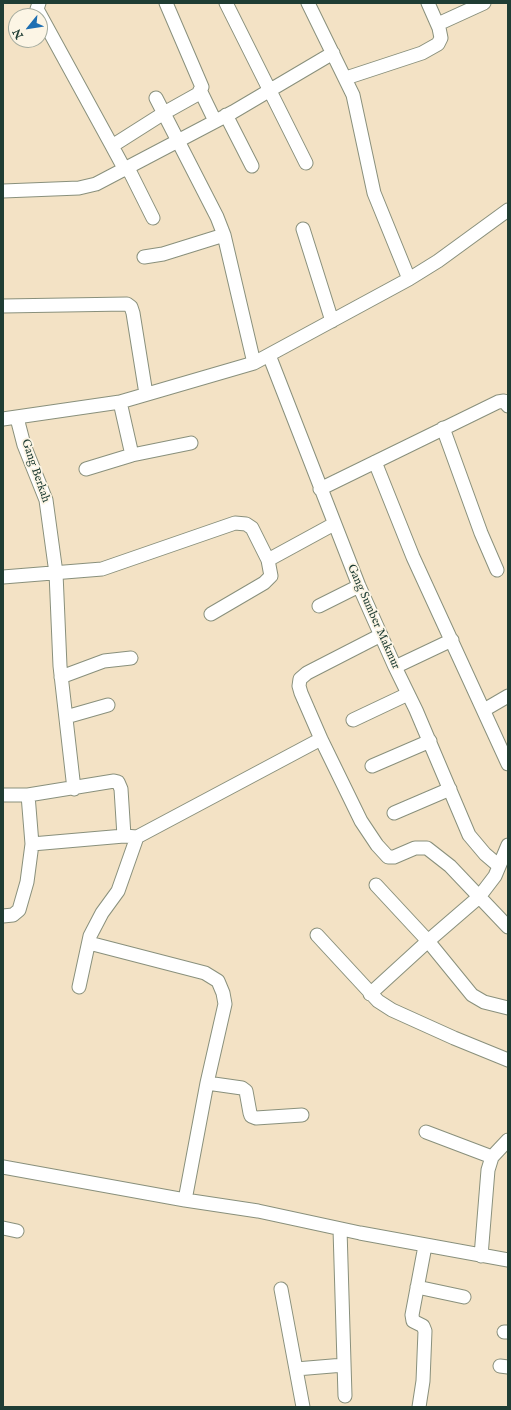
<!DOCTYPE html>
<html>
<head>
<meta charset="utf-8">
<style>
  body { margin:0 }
  #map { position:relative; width:511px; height:1410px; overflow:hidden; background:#f3e2c5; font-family:"IM FELL English",serif }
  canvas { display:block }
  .frame { position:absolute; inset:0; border:4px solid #1f3d34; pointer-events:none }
  .north { position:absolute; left:8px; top:8px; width:40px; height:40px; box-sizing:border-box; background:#fcf5e5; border:1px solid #a4ab9e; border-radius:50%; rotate:240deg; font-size:11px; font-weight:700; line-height:16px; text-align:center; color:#1f3d34 }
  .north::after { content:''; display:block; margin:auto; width:14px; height:18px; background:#1f6fb2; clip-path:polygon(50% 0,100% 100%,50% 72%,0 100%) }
</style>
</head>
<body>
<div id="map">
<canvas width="511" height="1410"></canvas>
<div class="frame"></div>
<div class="north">N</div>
</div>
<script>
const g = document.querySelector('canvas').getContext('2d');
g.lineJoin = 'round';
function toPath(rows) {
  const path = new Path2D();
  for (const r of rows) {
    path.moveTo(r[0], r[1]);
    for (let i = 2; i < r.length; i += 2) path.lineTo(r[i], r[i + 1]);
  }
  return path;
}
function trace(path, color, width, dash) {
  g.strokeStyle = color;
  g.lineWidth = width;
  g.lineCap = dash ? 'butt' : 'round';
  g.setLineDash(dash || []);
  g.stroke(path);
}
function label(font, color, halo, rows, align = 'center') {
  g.font = font + ' "IM FELL English",serif';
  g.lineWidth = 3.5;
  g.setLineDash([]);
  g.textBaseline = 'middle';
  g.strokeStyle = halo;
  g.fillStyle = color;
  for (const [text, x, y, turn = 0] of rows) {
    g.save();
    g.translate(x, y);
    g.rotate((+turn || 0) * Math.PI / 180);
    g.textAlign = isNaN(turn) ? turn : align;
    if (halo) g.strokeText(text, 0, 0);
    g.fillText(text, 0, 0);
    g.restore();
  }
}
const minor = toPath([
  [39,3,37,9,112,146],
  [226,3,306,163],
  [308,3,353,95,374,193,409,279],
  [438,24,484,3],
  [346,78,422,53,438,44,441,38,439,28,428,3],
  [200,90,215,121],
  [156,98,217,217,224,235,254,363],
  [226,115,252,166],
  [128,168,153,218],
  [125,170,112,146,164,113,198,94,202,87,166,3],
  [3,191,79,188,96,184,233,112,333,53],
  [303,229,332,321],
  [144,257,163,254,224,235],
  [3,306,127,304,131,307,133,313,146,394],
  [269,355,359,586,395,667,416,710,469,835,485,854,499,866],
  [120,402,132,455],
  [17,418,24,445,46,500,56,573,60,666,74,789],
  [3,419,120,402,254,363,409,279,438,261,508,210],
  [443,428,481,533,497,570],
  [375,462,413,557,508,764],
  [86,469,132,455,191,443],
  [320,489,498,402,504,401,508,406],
  [268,560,334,524],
  [3,577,102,569,235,523,246,524,252,528,268,560,271,576,264,583,211,614],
  [319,606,359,586],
  [381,635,307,673,300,679,299,686,301,693,321,739,361,821,377,845,388,857,394,857,415,848,427,848,450,866,508,927],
  [395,667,452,640],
  [61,677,104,661,131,658],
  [484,710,508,696],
  [66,717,108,705],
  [353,720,408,694],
  [372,766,430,741],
  [3,795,28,795,114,781,118,782,121,789,124,836],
  [394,813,450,789],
  [32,844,124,836,137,837,321,739],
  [376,885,428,941,472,995,484,1002,508,1008],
  [3,916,13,915,19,910,27,882,32,844,28,795],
  [317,935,378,1001,392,1010,454,1038,508,1060],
  [89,943,205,973,218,981,223,993,225,1004,207,1083],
  [79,987,90,936,102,913,118,891,137,837],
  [370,994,428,941,479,897,495,876,508,845],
  [426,1132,492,1157],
  [3,1167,185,1200,258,1211,360,1233,508,1260],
  [185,1200,207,1083,242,1088,246,1091,250,1113,251,1116,256,1118,302,1115],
  [3,1228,17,1231],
  [340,1229,345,1396],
  [481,1256,488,1170,492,1157,508,1140],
  [417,1287,464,1297],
  [281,1289,303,1407],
  [504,1332,508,1332],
  [500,1366,508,1367],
  [296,1369,344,1365],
  [419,1407,423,1381,425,1331,423,1326,413,1321,412,1315,425,1246]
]);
const streetNames = [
  ["Gang Berkah",35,471,71],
  ["Gang Sumber Makmur",373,617,66]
];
trace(minor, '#89907c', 15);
trace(minor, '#fff', 13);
label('12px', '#1f3d34', '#fcf5e5', streetNames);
</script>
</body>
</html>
